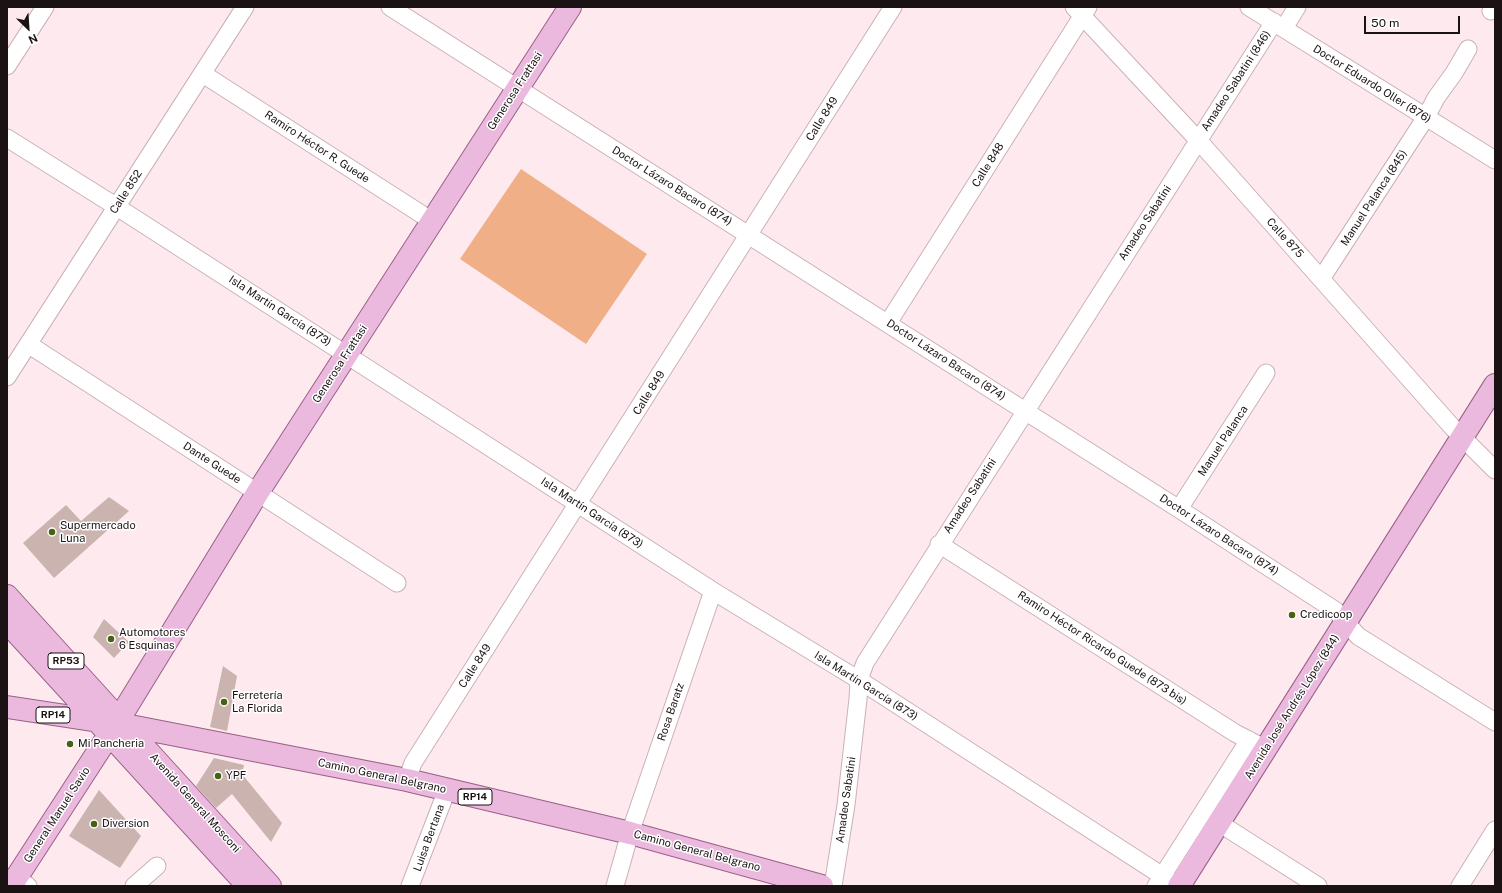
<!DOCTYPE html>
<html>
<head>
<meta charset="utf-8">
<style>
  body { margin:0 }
  #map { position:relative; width:1502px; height:893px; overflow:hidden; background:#feeaee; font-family:"Public Sans",sans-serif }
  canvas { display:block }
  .frame { position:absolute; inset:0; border:8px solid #1b1214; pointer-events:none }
  .north { position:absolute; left:8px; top:8px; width:40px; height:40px; -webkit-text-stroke:3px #fff; paint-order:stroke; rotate:155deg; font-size:11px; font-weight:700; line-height:16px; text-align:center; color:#1b1214 }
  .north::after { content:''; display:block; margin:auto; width:14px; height:18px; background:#1b1214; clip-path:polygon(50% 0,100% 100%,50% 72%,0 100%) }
  .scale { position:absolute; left:1364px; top:16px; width:96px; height:18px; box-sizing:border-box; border:2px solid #1b1214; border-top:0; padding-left:5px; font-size:12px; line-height:14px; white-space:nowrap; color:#1b1214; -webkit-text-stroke:3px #fff; paint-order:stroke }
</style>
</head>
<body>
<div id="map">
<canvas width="1502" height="893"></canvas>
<div class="frame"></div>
<div class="north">N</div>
<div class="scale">50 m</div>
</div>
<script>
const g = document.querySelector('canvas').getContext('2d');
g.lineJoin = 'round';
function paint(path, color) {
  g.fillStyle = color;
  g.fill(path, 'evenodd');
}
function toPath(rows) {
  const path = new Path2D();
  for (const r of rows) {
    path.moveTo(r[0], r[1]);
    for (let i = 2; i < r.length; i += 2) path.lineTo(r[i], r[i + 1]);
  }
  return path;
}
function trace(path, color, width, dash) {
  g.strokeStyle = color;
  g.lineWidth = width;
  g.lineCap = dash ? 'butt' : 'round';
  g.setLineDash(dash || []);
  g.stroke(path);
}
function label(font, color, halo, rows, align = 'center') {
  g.font = font + ' "Public Sans",sans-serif';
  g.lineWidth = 3;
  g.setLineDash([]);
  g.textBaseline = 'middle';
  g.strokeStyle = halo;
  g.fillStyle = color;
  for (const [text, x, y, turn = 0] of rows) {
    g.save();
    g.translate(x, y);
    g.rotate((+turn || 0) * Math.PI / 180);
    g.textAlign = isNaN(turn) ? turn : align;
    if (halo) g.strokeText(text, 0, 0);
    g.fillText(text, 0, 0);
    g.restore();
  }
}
const green = toPath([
  [521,169,647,254,586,344,460,259]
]);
const building = toPath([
  [109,497,129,511,54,578,23,543,66,505,81,521],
  [104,619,129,642,114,658,93,637],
  [223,666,237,676,227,731,210,727],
  [214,758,244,765,242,774,282,823,271,842,232,794,216,808,196,786],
  [99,790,141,836,120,868,69,836]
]);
const minor = toPath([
  [390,7,1179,509,1336,611,1358,636,1495,722],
  [1074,7,1198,140,1453,428,1495,470],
  [1249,7,1495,160],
  [1491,11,1493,7],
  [1284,28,1297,7],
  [7,66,45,7],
  [203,74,432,221],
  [7,138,117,207,713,591,859,680,1178,886],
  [1321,279,1426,117,1436,98,1454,73,1468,49],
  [888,323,1088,7],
  [28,344,397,583],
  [7,377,245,7],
  [1179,509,1266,373],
  [939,544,1235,733,1266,749],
  [407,780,413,763,893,7],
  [1219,823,1318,886],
  [17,878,28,886],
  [134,886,157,866],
  [410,886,447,790],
  [615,886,630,833,713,591],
  [833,886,846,805,858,699,859,680,865,663,1274,22],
  [1156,886,1249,740],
  [1460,886,1495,830]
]);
const major = toPath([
  [7,596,270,886],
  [7,622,248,886],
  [7,707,125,725,407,780,630,833,822,886],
  [11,886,116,724,258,492,570,7],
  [1179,886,1495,385]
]);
const markers = [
  [52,532,4,"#466212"],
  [1292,615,4,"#466212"],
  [111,639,4,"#466212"],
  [224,702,4,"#466212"],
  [70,744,4,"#466212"],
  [218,776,4,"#466212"],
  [94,824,4,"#466212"]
];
const shields = [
  [66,661,36],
  [53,715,34],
  [475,797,34]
];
const shieldNames = [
  ["RP53",66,661],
  ["RP14",53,715],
  ["RP14",475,797]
];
const streetNames = [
  ["Amadeo Sabatini (846)",1236,81,-57],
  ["Doctor Eduardo Oller (876)",1372,84,32],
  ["Generosa Frattasi",515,91,-57],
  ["Calle 849",822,119,-58],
  ["Ramiro Héctor R. Guede",317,147,33],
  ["Calle 848",988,165,-58],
  ["Doctor Lázaro Bacaro (874)",672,186,32],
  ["Calle 852",126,192,-57],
  ["Manuel Palanca (845)",1374,198,-57],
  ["Amadeo Sabatini",1145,223,-57],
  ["Calle 875",1285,238,48],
  ["Isla Martín García (873)",280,311,33],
  ["Doctor Lázaro Bacaro (874)",946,360,33],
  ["Generosa Frattasi",340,364,-57],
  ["Calle 849",649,393,-58],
  ["Manuel Palanca",1223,441,-57],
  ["Dante Guede",212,463,33],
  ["Amadeo Sabatini",970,496,-57],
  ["Isla Martín García (873)",592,513,33],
  ["Doctor Lázaro Bacaro (874)",1219,535,33],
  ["Ramiro Héctor Ricardo Guede (873 bis)",1102,648,33],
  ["Calle 849",475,666,-57],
  ["Isla Martín García (873)",866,686,32],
  ["Avenida José Andrés López (844)",1292,707,-58],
  ["Rosa Baratz",671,712,-71],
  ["Camino General Belgrano",382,776,12],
  ["Amadeo Sabatini",846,800,-82],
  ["Avenida General Mosconi",195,803,48],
  ["General Manuel Savio",57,815,-57],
  ["Luisa Bertana",429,838,-70],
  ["Camino General Belgrano",697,851,15]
];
const poiNames = [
  ["Supermercado",60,526],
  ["Luna",60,539],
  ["Credicoop",1300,615],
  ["Automotores",119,633],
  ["6 Esquinas",119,646],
  ["Ferretería",232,696],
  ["La Florida",232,709],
  ["Mi Pancheria",78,744],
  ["YPF",226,776],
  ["Diversion",102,824]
];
paint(green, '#f0af86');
paint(building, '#cbb3b0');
trace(minor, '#c9b1b6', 19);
trace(major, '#996088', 24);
trace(minor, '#fff', 17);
trace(major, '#ebb9dd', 22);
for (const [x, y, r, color] of markers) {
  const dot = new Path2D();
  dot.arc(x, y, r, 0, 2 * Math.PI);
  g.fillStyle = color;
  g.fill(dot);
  trace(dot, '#fff', 1.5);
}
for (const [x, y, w] of shields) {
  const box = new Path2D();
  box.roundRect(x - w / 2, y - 8, w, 16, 3);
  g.fillStyle = '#fff';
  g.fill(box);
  trace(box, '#1b1214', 1);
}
label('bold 10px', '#1b1214', null, shieldNames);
label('11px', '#1b1214', '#fff', streetNames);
label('11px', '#1b1214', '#fff', poiNames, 'left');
</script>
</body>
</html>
